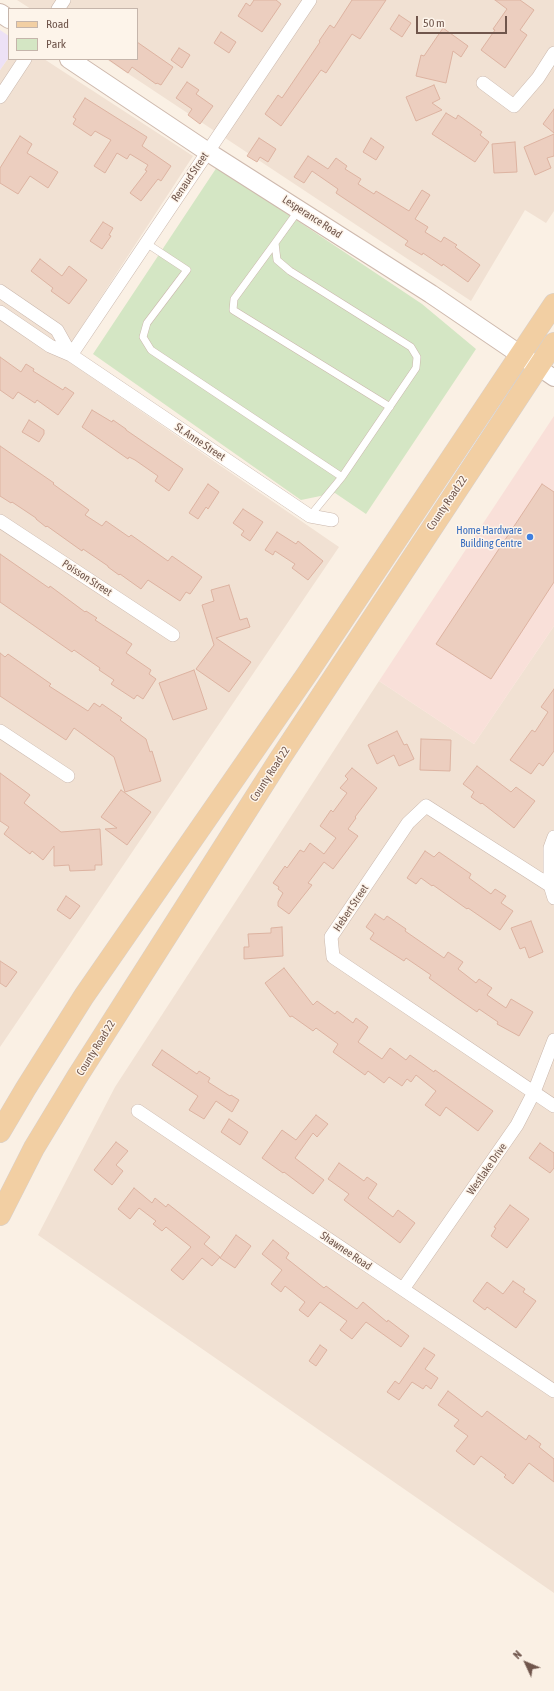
<!DOCTYPE html>
<html>
<head>
<meta charset="utf-8">
<style>
  body { margin:0 }
  #map { position:relative; width:554px; height:1691px; overflow:hidden; background:#faf0e4; font-family:"Asap Condensed",sans-serif }
  canvas { display:block }
  .legend { position:absolute; left:8px; top:8px; width:130px; height:52px; box-sizing:border-box; background:#fdf4ea; border:1px solid #c5b5ab; margin:0; padding:5px 7px; list-style:none; font-size:12px; color:#70564c }
  .legend li { display:flex; align-items:center; gap:8px; height:20px }
  .legend b { width:20px; border:1px solid #c5b5ab }
  .north { position:absolute; left:506px; top:1643px; width:40px; height:40px; -webkit-text-stroke:3px #fdf4ea; paint-order:stroke; rotate:314deg; font-size:11px; font-weight:700; line-height:16px; text-align:center; color:#70564c }
  .north::after { content:''; display:block; margin:auto; width:14px; height:18px; background:#70564c; clip-path:polygon(50% 0,100% 100%,50% 72%,0 100%) }
  .scale { position:absolute; left:416px; top:16px; width:91px; height:18px; box-sizing:border-box; border:2px solid #70564c; border-top:0; padding-left:5px; font-size:12px; line-height:14px; white-space:nowrap; color:#70564c; -webkit-text-stroke:3px #fdf4ea; paint-order:stroke }
</style>
</head>
<body>
<div id="map">
<canvas width="554" height="1691"></canvas>
<ul class="legend">
<li><b style="height:5px;background:#f2cfa3"></b>Road</li>
<li><b style="height:11px;background:#d4e6c4"></b>Park</li>
</ul>
<div class="north">N</div>
<div class="scale">50 m</div>
</div>
<script>
const g = document.querySelector('canvas').getContext('2d');
g.lineJoin = 'round';
function paint(path, color) {
  g.fillStyle = color;
  g.fill(path, 'evenodd');
}
function toPath(rows) {
  const path = new Path2D();
  for (const r of rows) {
    path.moveTo(r[0], r[1]);
    for (let i = 2; i < r.length; i += 2) path.lineTo(r[i], r[i + 1]);
  }
  return path;
}
function trace(path, color, width, dash) {
  g.strokeStyle = color;
  g.lineWidth = width;
  g.lineCap = dash ? 'butt' : 'round';
  g.setLineDash(dash || []);
  g.stroke(path);
}
function label(font, color, halo, rows, align = 'center') {
  g.font = font + ' "Asap Condensed",sans-serif';
  g.lineWidth = 3;
  g.setLineDash([]);
  g.textBaseline = 'middle';
  g.strokeStyle = halo;
  g.fillStyle = color;
  for (const [text, x, y, turn = 0] of rows) {
    g.save();
    g.translate(x, y);
    g.rotate((+turn || 0) * Math.PI / 180);
    g.textAlign = isNaN(turn) ? turn : align;
    if (halo) g.strokeText(text, 0, 0);
    g.fillText(text, 0, 0);
    g.restore();
  }
}
const residential = toPath([
  [17,0,554,0,554,211,546,223,525,210,471,301,106,59,137,59,137,9,31,9],
  [9,57,9,59,44,59,193,156,62,357,339,547,0,1047,0,70],
  [554,626,554,1593,38,1235,115,1087,379,681,474,744]
]);
const commercial = toPath([
  [554,416,554,626,474,744,379,681]
]);
const education = toPath([
  [0,30,9,36,9,57,0,70]
]);
const green = toPath([
  [217,167,422,304,476,349,366,514,335,493,301,500,93,354]
]);
const building = toPath([
  [254,0,276,0,281,4,262,32,238,16,246,3,250,6,254,0],
  [352,0,386,0,360,39,352,34,326,73,321,70,281,126,265,114,278,95,282,98,320,42,319,41,330,25,334,28,352,0],
  [495,0,520,0,534,10,520,30,527,35,505,68,481,50,495,30,493,29,507,9,495,0],
  [399,15,411,23,402,37,390,29,399,15],
  [443,28,468,46,461,57,453,51,446,83,416,76,421,55,424,56,443,28],
  [221,32,236,42,229,53,214,43,221,32],
  [137,42,173,67,161,85,157,83,156,84,132,67,128,73,108,59,137,59,137,42],
  [179,48,190,55,182,68,171,60,179,48],
  [187,82,199,90,196,94,213,106,200,124,188,115,192,109,176,98,187,82],
  [434,85,440,99,432,103,442,110,416,121,406,97,434,85],
  [85,98,147,137,142,146,171,166,161,181,158,179,141,201,130,193,147,171,145,170,148,165,130,154,127,159,117,153,105,173,94,166,111,140,95,131,91,136,73,124,76,119,73,117,85,98],
  [554,109,554,133,543,124,554,109],
  [446,113,456,119,458,115,482,132,480,135,489,142,475,162,432,134,446,113],
  [554,134,554,156,547,158,551,168,535,175,524,147,554,134],
  [20,136,32,144,27,153,58,172,48,188,30,176,18,194,0,183,0,168,20,136],
  [259,138,276,149,268,162,260,157,257,162,247,156,259,138],
  [371,138,384,147,376,160,363,152,371,138],
  [515,142,517,172,494,173,492,144,515,142],
  [308,156,328,169,336,158,347,166,345,169,361,179,358,184,374,194,376,191,409,211,422,190,430,195,415,219,428,227,425,232,441,242,444,237,457,245,455,247,480,265,468,282,443,264,442,266,423,253,422,255,405,245,408,241,336,193,338,189,312,171,304,183,294,177,308,156],
  [103,222,113,228,109,235,111,236,102,249,90,241,103,222],
  [40,259,62,276,69,266,87,280,69,304,51,291,53,288,31,271,40,259],
  [0,357,21,372,26,364,34,369,33,371,63,390,65,387,74,393,58,415,37,400,35,403,18,392,13,399,0,390,0,357],
  [92,410,112,422,113,420,126,429,126,430,183,469,169,491,155,481,158,476,135,460,129,457,128,459,82,427,92,410],
  [29,420,44,430,44,434,39,442,22,432,29,420],
  [0,446,54,483,53,484,89,510,85,515,102,526,106,521,129,537,131,535,168,561,172,556,202,577,190,594,186,592,180,601,148,580,141,589,120,574,119,575,108,567,108,566,83,549,82,551,47,526,46,527,36,519,36,518,12,502,11,503,0,496,0,446],
  [208,484,219,492,208,509,206,507,198,519,189,513,208,484],
  [542,484,554,492,554,582,491,679,436,644,542,484],
  [243,509,263,522,250,541,241,535,244,531,233,523,243,509],
  [277,532,296,544,298,541,323,561,308,580,292,568,295,564,275,551,273,555,265,550,277,532],
  [0,554,49,588,50,586,85,612,86,611,97,618,95,620,132,644,126,653,151,670,149,674,156,679,143,699,137,695,134,699,111,684,114,680,99,670,100,668,74,650,72,652,0,602,0,554],
  [229,585,240,620,247,618,250,627,216,638,251,662,229,692,196,669,214,645,202,605,214,601,211,590,229,585],
  [0,653,5,657,8,654,51,684,49,686,88,711,94,703,100,707,102,704,122,718,120,720,146,739,150,752,152,751,161,781,125,792,114,757,74,728,66,740,0,696,0,653],
  [194,670,207,709,173,720,159,683,194,670],
  [554,689,554,751,543,766,539,763,531,774,510,760,532,730,535,732,548,712,541,707,554,689],
  [397,731,404,745,407,744,414,759,399,766,394,755,377,764,368,745,397,731],
  [421,739,451,740,450,771,420,770,421,739],
  [477,766,511,792,516,787,535,801,514,828,482,803,481,804,471,797,474,792,463,784,477,766],
  [352,768,377,788,355,817,356,818,348,829,358,836,333,869,324,862,308,883,312,885,289,914,278,906,278,902,283,893,278,889,279,887,273,883,285,866,287,868,300,850,304,852,310,843,324,854,336,838,320,826,331,810,333,812,347,793,340,788,348,779,345,776,352,768],
  [0,773,30,795,24,803,61,832,100,829,102,865,95,865,95,870,70,871,69,865,54,866,54,846,43,860,32,851,30,854,4,834,9,827,0,821,0,773],
  [121,790,151,812,127,845,105,829,117,828,101,817,121,790],
  [425,851,434,857,439,852,471,874,469,878,491,894,495,889,506,896,501,903,513,911,500,930,468,908,467,909,433,885,432,886,421,878,416,884,407,878,425,851],
  [66,896,80,906,70,919,57,910,66,896],
  [375,914,384,920,387,916,406,929,405,931,444,958,448,952,463,962,458,969,476,983,479,979,492,988,487,995,506,1008,511,999,533,1012,519,1036,497,1024,498,1022,479,1009,477,1012,454,996,429,978,431,975,406,958,404,961,370,939,374,933,366,927,375,914],
  [531,921,543,952,529,958,525,947,520,949,511,928,531,921],
  [282,927,283,956,244,959,244,947,249,947,248,934,271,933,271,928,282,927],
  [0,961,17,972,6,987,0,983,0,961],
  [284,968,313,1005,317,1001,335,1014,337,1011,353,1023,356,1018,368,1027,358,1042,382,1059,390,1048,406,1060,410,1055,434,1072,435,1070,493,1111,478,1131,446,1107,440,1116,425,1105,436,1091,416,1075,411,1082,407,1079,402,1086,389,1077,384,1083,368,1071,365,1075,333,1052,338,1044,316,1028,313,1031,292,1016,290,1017,265,983,284,968],
  [162,1050,197,1074,199,1071,210,1078,208,1082,230,1096,231,1095,239,1100,232,1112,216,1101,204,1119,189,1110,198,1096,152,1065,162,1050],
  [316,1115,328,1124,317,1137,313,1133,295,1158,324,1180,313,1194,284,1172,283,1173,262,1158,282,1130,296,1140,316,1115],
  [229,1119,248,1132,240,1145,221,1132,229,1119],
  [116,1142,128,1151,116,1165,123,1171,112,1185,94,1170,116,1142],
  [540,1143,554,1153,554,1168,550,1173,529,1158,540,1143],
  [339,1163,364,1181,367,1177,377,1184,368,1198,393,1217,398,1210,415,1223,400,1243,344,1200,349,1194,328,1179,339,1163],
  [134,1188,152,1203,155,1198,166,1207,168,1204,210,1237,204,1244,220,1257,212,1266,202,1258,183,1280,171,1270,191,1247,166,1227,162,1231,153,1224,156,1221,139,1208,130,1219,118,1209,134,1188],
  [510,1205,529,1219,507,1248,491,1236,496,1228,494,1227,510,1205],
  [236,1235,251,1246,235,1268,220,1258,236,1235],
  [273,1240,289,1253,286,1258,324,1288,326,1286,357,1309,363,1302,387,1322,388,1320,409,1336,401,1347,366,1322,352,1339,340,1330,347,1321,320,1302,308,1317,299,1310,305,1302,285,1286,281,1292,271,1284,282,1270,262,1254,273,1240],
  [513,1281,525,1289,523,1292,536,1301,516,1328,487,1307,485,1310,473,1301,487,1282,503,1294,513,1281],
  [320,1345,327,1350,316,1366,309,1361,320,1345],
  [424,1348,435,1355,425,1369,438,1378,431,1389,426,1385,423,1389,412,1382,399,1400,387,1392,395,1381,399,1384,424,1348],
  [448,1391,482,1417,487,1411,526,1440,529,1435,541,1444,539,1447,554,1459,554,1482,529,1463,513,1484,504,1477,506,1475,481,1456,474,1465,456,1451,468,1436,454,1426,459,1420,438,1405,448,1391]
]);
const service = toPath([
  [146,243,187,270,147,323,143,337,151,350,342,477,416,368,417,357,411,347,290,271,277,260,275,243,298,211],
  [275,243,234,299,233,310,390,407],
  [310,516,342,477]
]);
const minor = toPath([
  [58,9,64,0],
  [483,83,514,106,538,78,554,53],
  [0,97,25,59],
  [0,291,57,330,71,355],
  [0,312,50,346,71,355,310,516,332,520],
  [71,355,310,0],
  [0,521,173,635],
  [0,731,68,776],
  [554,837,550,848,550,885,554,898],
  [554,888,426,806,408,823,331,937,333,957,554,1106],
  [138,1111,554,1391],
  [403,1289,517,1125,534,1092,554,1040]
]);
const tertiary = toPath([
  [538,367,554,378]
]);
const secondary = toPath([
  [0,13,9,19],
  [69,59,208,152,431,294,531,362]
]);
const primary = toPath([
  [0,1132,26,1088,84,996,307,674,554,304],
  [0,1215,34,1148,77,1077,279,760,554,343]
]);
const markers = [
  [530,537,4,"#3f7fe0"]
];
const streetNames = [
  ["Renaud Street",190,177,-56],
  ["Lesperance Road",312,217,33],
  ["St. Anne Street",200,442,34],
  ["County Road 22",447,503,-56],
  ["Poisson Street",87,578,33],
  ["County Road 22",270,774,-57],
  ["Hebert Street",351,908,-56],
  ["County Road 22",96,1048,-58],
  ["Westlake Drive",487,1169,-55],
  ["Shawnee Road",346,1251,34]
];
const shopNames = [
  ["Home Hardware",522,531],
  ["Building Centre",522,544]
];
paint(residential, '#f1e1d3');
paint(commercial, '#f9e0d9');
paint(education, '#ede1f6');
paint(green, '#d4e6c4');
paint(building, '#eccebf');
trace(building, '#ddb3a1', 1);
trace(service, '#cab7ac', 8);
trace(minor, '#cab7ac', 14);
trace(tertiary, '#cab7ac', 18);
trace(secondary, '#ceb9ad', 20);
trace(primary, '#d7d0cd', 22);
trace(service, '#fff', 7);
trace(minor, '#fff', 13);
trace(tertiary, '#fff', 16);
trace(secondary, '#fff', 18);
trace(primary, '#f2cfa3', 21);
for (const [x, y, r, color] of markers) {
  const dot = new Path2D();
  dot.arc(x, y, r, 0, 2 * Math.PI);
  g.fillStyle = color;
  g.fill(dot);
  trace(dot, '#fdf4ea', 1.5);
}
label('11px', '#70564c', '#fdf4ea', streetNames);
label('11px', '#366cbe', '#fdf4ea', shopNames, 'right');
</script>
</body>
</html>
